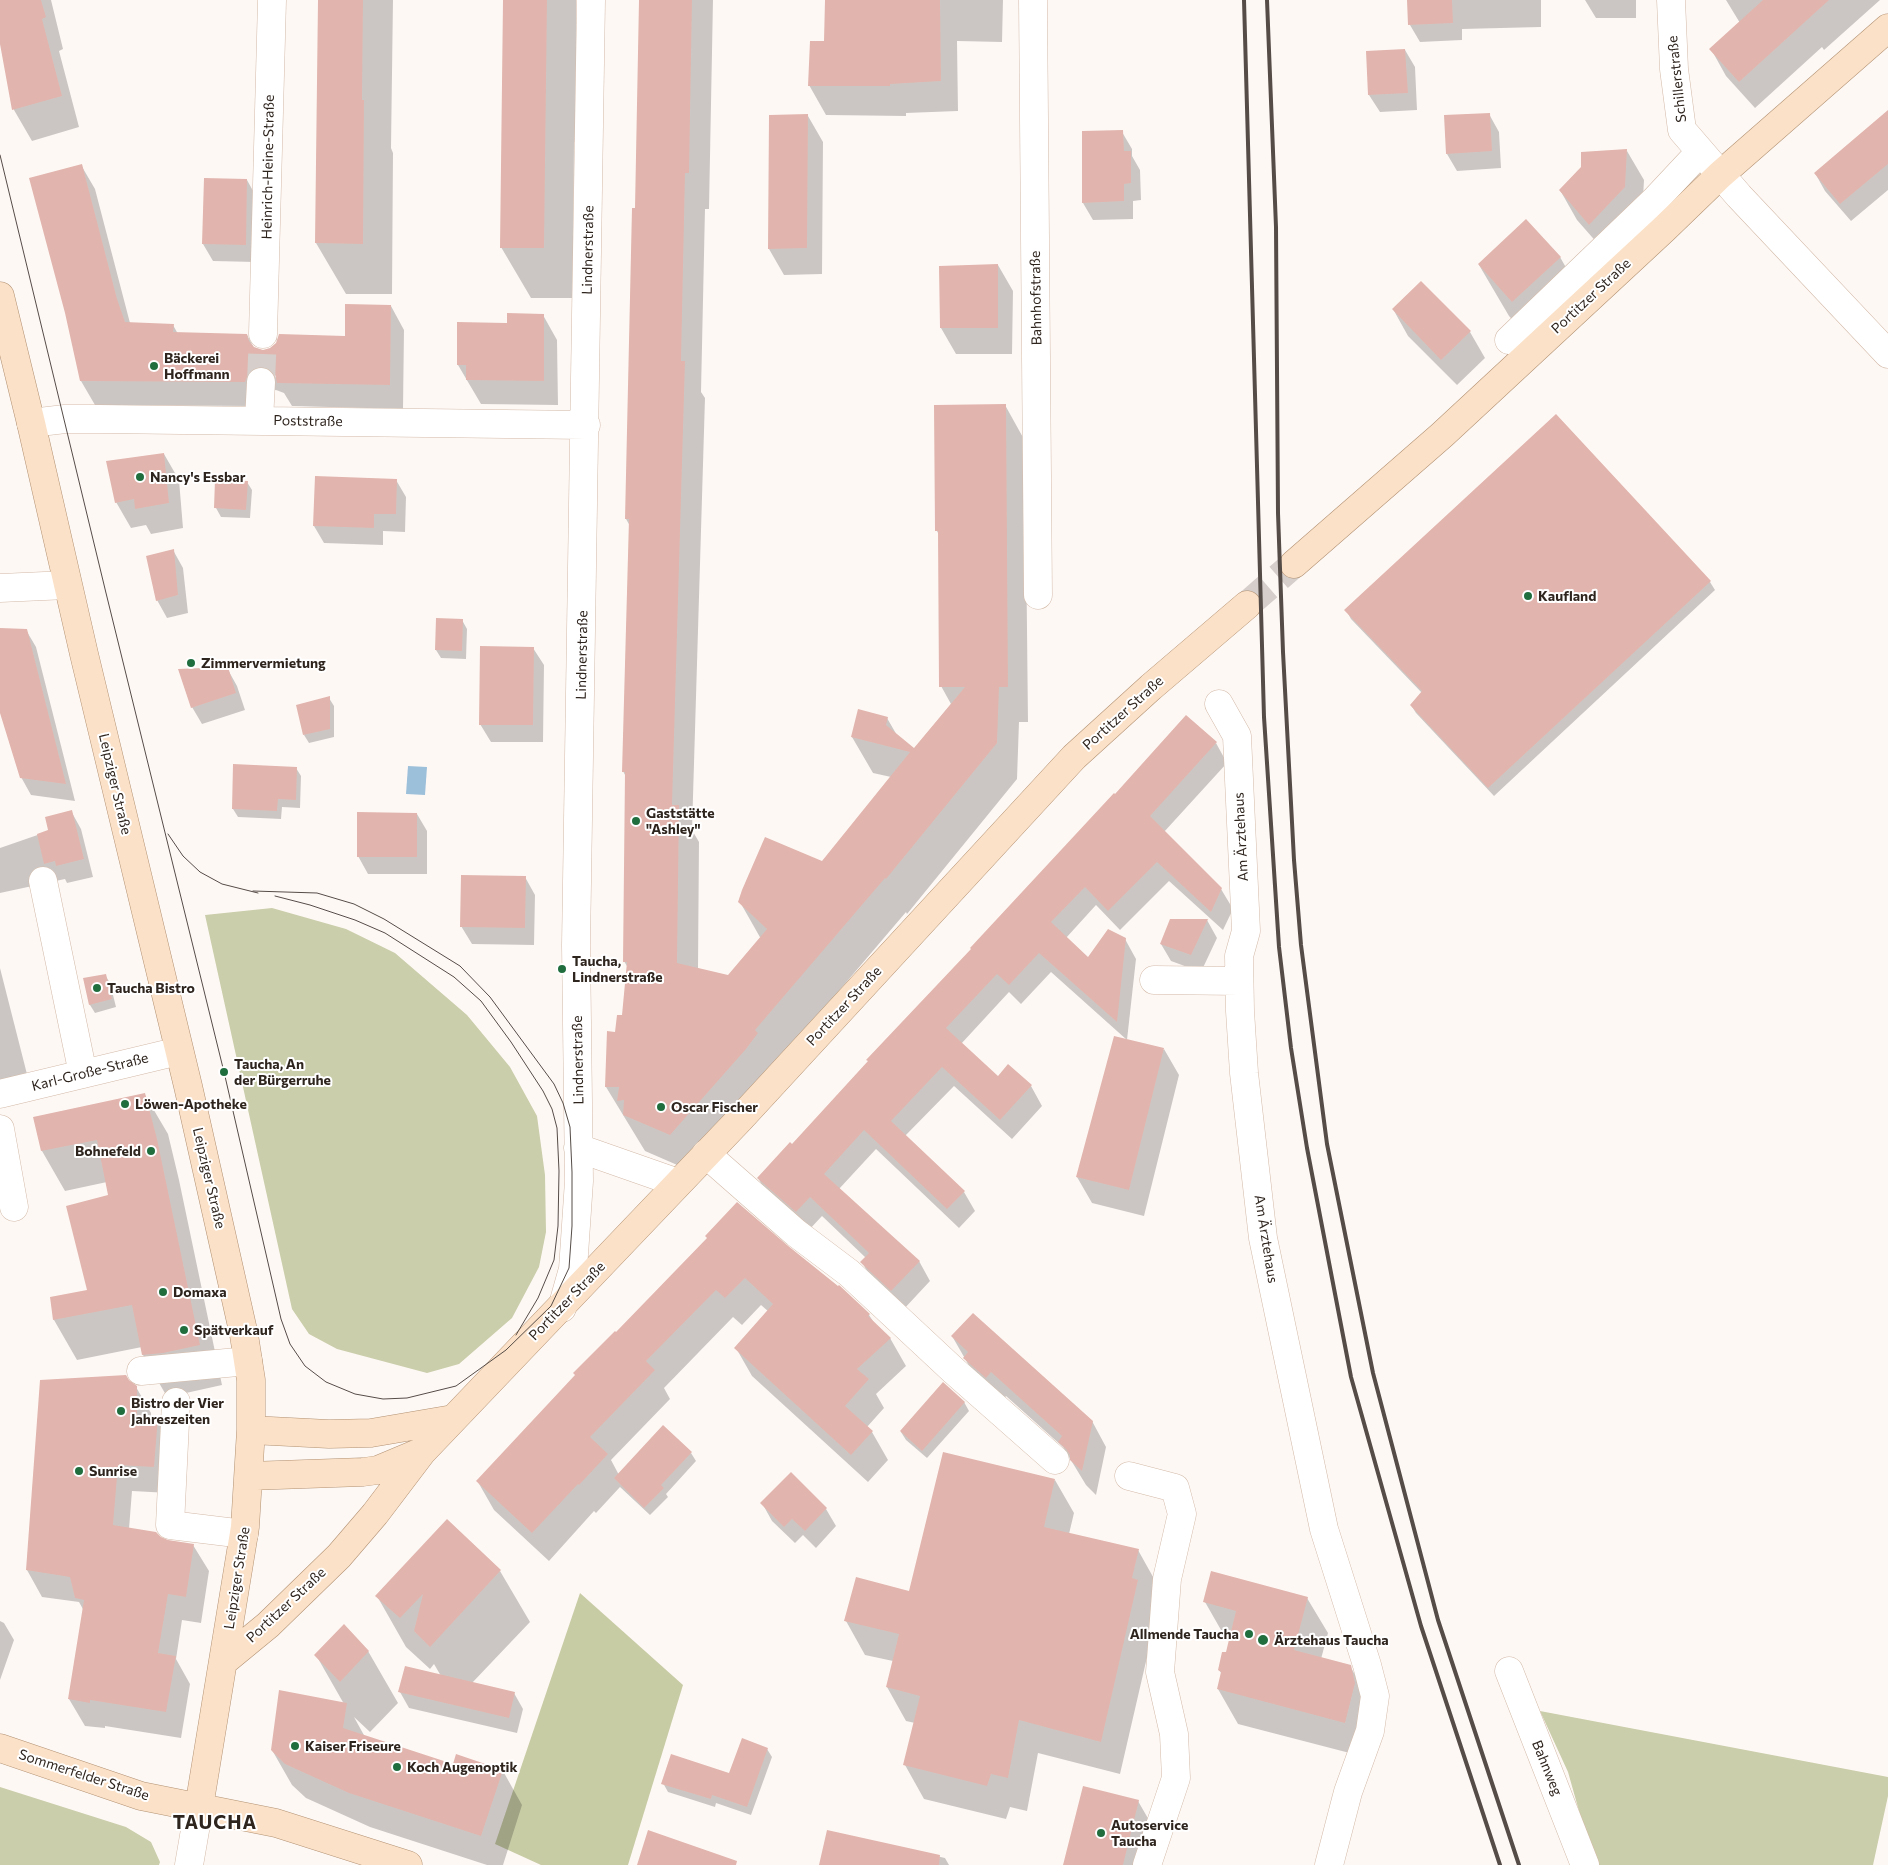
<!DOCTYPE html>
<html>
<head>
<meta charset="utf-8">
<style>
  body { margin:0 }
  canvas { display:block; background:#fef8f5 }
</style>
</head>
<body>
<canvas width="1888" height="1865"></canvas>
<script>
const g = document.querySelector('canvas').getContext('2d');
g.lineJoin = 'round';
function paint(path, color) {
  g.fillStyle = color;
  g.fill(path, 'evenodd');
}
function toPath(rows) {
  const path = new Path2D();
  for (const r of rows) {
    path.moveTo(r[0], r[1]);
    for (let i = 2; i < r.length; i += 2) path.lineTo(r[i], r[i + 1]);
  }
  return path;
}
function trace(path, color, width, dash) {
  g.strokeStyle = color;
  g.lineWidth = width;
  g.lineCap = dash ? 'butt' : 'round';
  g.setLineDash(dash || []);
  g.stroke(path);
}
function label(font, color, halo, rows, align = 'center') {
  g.font = font + ' Commissioner,sans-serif';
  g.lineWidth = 4;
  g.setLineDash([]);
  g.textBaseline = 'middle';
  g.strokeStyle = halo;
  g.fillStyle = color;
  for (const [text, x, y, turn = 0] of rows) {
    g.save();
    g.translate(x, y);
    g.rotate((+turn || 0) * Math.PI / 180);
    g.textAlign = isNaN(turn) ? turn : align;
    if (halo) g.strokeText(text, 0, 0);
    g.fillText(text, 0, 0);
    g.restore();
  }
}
const green = toPath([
  [272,908,346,929,395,953,467,1015,510,1067,537,1116,545,1175,546,1232,539,1267,512,1318,459,1364,427,1373,337,1349,309,1334,292,1309,205,915],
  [1540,1711,1888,1777,1888,1796,1873,1865,1599,1865,1581,1818,1568,1772],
  [0,1787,126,1827,151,1842,160,1862,159,1865,0,1865]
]);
const forest = toPath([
  [580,1593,683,1685,628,1865,541,1865,495,1844]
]);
const water = toPath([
  [408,766,427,767,425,795,406,794]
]);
const shadow = toPath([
  [0,0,51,0,63,49,59,51,79,127,32,141,14,110,0,38],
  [319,0,393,0,391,148,393,153,392,294,346,294,316,243],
  [504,0,576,0,576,142,574,142,573,298,531,298,501,247],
  [640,0,713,0,709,209,705,209,701,392,705,398,692,830,699,842,698,969,728,977,761,939,740,902,822,863,891,777,873,773,852,737,887,718,898,737,914,749,951,704,941,686,939,535,937,531,1005,405,1025,441,1028,722,1019,722,1017,779,907,914,906,912,775,1066,691,1171,645,1151,606,1087,608,1033,616,1033,623,1017,628,968,624,961,626,777,623,771,630,526,626,519,636,209],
  [826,0,1003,0,1002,42,957,41,958,111,906,113,906,116,826,115,809,85,825,42],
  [1409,0,1541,0,1541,27,1462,29,1462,40,1420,42,1410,25],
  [1585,0,1636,0,1636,18,1596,18],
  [1726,0,1880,0,1824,50,1822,47,1755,108,1726,76,1711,49,1740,23],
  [1405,50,1415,67,1417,110,1380,112,1369,95],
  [1888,112,1888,190,1851,221,1825,191,1815,173],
  [1489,114,1499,132,1501,168,1457,171,1447,154],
  [808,116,823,142,822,274,784,275,769,249],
  [1122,132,1132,149,1132,156,1140,170,1141,200,1133,201,1133,219,1093,220,1083,203],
  [1627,151,1644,180,1642,217,1606,253,1577,220,1560,190],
  [81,165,95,189,130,323,173,325,178,334,247,335,254,348,263,351,346,337,391,306,404,330,403,409,292,406,284,393,276,390,267,392,255,406,95,405,81,381],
  [271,372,274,372,278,380],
  [247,180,257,198,255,262,213,261,203,244],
  [1560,257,1589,308,1542,352,1509,316,1479,265],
  [998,265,1013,291,1012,354,956,354,941,328],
  [1393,309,1470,332,1485,358,1457,385,1408,336],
  [543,315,557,340,558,405,481,404,458,365,508,324],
  [1556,416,1710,582,1715,590,1494,796,1416,713,1411,705,1422,693,1351,619,1346,610],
  [164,454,179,480,183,528,151,534,146,525,131,528,116,502],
  [396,480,406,497,405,532,383,531,383,545,324,543,314,526],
  [217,481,247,482,252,490,250,518,221,517,216,508],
  [173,550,183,568,188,613,167,618,157,600],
  [462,620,467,629,466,659,441,658,436,650],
  [0,629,26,630,36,647,75,801,31,795,21,777,0,707],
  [533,648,544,665,543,742,491,742,480,724],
  [227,668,237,686,245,710,202,724,192,707],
  [329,698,334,706,334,737,309,743,304,735],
  [1216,743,1227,763,1164,832,1221,889,1233,909,1223,930,1169,881,1120,930,1096,905,1066,938,1088,959,1125,939,1136,959,1127,1040,1051,972,1021,1004,1009,992,961,1044,998,1078,1008,1066,1031,1086,1042,1106,1012,1139,954,1086,905,1136,964,1192,975,1211,959,1228,876,1149,839,1189,919,1261,930,1281,903,1310,873,1282,862,1262,866,1258,822,1216,808,1231,770,1198,758,1178,792,1146,1115,796],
  [296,768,301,776,300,808,282,807,281,819,238,817,233,809],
  [71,811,81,829,93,877,67,883,65,879,0,893,0,848,49,831],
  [417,814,427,831,427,874,368,874,358,856],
  [525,877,535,895,534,945,472,944,461,926],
  [1207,920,1217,938,1201,972,1171,961,1161,944],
  [0,968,29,1082,0,1101],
  [105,975,110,983,116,1007,95,1013,90,1005,84,979],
  [1164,1049,1179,1075,1144,1216,1092,1203,1077,1177],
  [145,1095,168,1134,179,1180,222,1385,186,1393,166,1395,143,1355,142,1347,77,1360,54,1320,51,1298,88,1291,110,1196,107,1182,65,1191,42,1151,35,1118],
  [708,1239,838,1288,839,1287,869,1315,875,1324,890,1338,906,1366,876,1394,884,1408,867,1427,872,1432,888,1460,868,1482,752,1376,736,1348,769,1312,761,1305,742,1325,733,1317,664,1388,670,1399,611,1460,619,1475,691,1453,696,1461,666,1494,668,1497,650,1515,620,1487,596,1513,594,1511,549,1561,494,1510,478,1482],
  [952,1336,1092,1421,1106,1447,1096,1495,1086,1485,1063,1447,1006,1396,1001,1403,979,1383],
  [129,1382,136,1387,151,1413,151,1417,157,1418,172,1444,169,1493,132,1491,129,1529,167,1542,193,1545,209,1571,201,1623,182,1620,176,1659,190,1684,181,1738,105,1726,105,1728,85,1726,69,1699,84,1611,79,1602,42,1597,27,1570],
  [964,1402,969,1411,927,1458,906,1440,901,1432],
  [791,1474,826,1509,836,1526,816,1548,803,1535,795,1543,772,1521,762,1503],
  [1055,1480,1074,1513,1069,1534,1138,1550,1157,1584,1157,1614,1120,1774,1038,1753,1027,1811,1010,1807,1006,1819,924,1799,905,1765,915,1723,906,1721,887,1687,893,1661,865,1655,846,1621,910,1593],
  [500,1571,530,1622,472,1683,514,1693,523,1709,517,1733,409,1708,400,1692,441,1676,434,1664,430,1669,406,1647,377,1596],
  [1307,1598,1328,1633,1321,1659,1350,1666,1370,1701,1365,1757,1238,1724,1218,1689,1222,1674,1219,1670,1227,1654,1231,1639,1225,1637,1205,1602],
  [0,1621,4,1623,14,1640,0,1680],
  [368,1651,398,1703,370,1732,354,1717,365,1737,453,1765,503,1771,522,1805,503,1865,487,1865,370,1827,306,1798,292,1785,272,1750,344,1704,316,1655],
  [767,1749,772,1757,751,1815,716,1803,715,1807,668,1792,663,1783,730,1775],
  [1138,1801,1153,1827,1144,1865,1065,1865],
  [828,1831,945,1858,949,1865,821,1865]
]);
const building = toPath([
  [0,0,41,0,46,17,42,19,62,96,12,110,0,44],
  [318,0,363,0,362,100,364,100,363,244,315,243],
  [503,0,547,0,544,248,500,248],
  [639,0,692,0,689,173,685,173,681,361,685,361,672,805,679,805,677,963,728,975,767,929,738,902,742,890,765,837,822,861,910,752,851,737,858,709,888,717,886,725,914,748,965,687,939,687,938,531,935,531,934,405,1006,404,1008,687,999,687,997,743,886,879,885,878,755,1030,758,1033,746,1049,670,1135,623,1115,624,1100,617,1101,619,1087,605,1087,607,1031,615,1032,617,1015,622,1015,627,962,623,962,625,772,622,772,629,519,625,519,632,208,635,208],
  [825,0,940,0,941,81,890,84,890,86,808,86,810,41,824,41],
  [1407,0,1452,0,1453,23,1408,25],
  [1763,0,1829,0,1739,82,1709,49],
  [1405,49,1408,93,1368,95,1366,51],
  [1888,110,1888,164,1840,204,1814,173],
  [1490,113,1492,151,1446,154,1444,115],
  [808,114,807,248,768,249,769,115],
  [1123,130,1124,151,1131,151,1131,183,1124,184,1124,201,1082,203,1082,131],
  [1627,149,1625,187,1589,225,1559,190,1581,167,1581,152],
  [82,164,117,299,125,322,174,324,173,332,247,334,249,341,254,347,263,350,270,348,276,343,279,334,345,336,345,304,391,305,390,385,277,383,275,374,270,369,261,366,254,368,248,374,245,382,241,382,80,381,65,313,29,178],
  [204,178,247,179,246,245,202,244],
  [1526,219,1561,257,1512,302,1478,264],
  [998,264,998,328,940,328,939,266],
  [1421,281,1471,331,1441,360,1392,309],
  [507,313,544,314,544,381,466,380,466,365,457,365,457,322,507,323],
  [1556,414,1711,581,1488,788,1410,705,1422,691,1344,610],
  [164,453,169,503,135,509,134,499,115,503,106,461],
  [315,476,397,479,396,514,374,514,374,528,313,526],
  [215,480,248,481,246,510,214,508],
  [174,549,178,595,156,601,146,556],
  [436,618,463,619,462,651,435,650],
  [0,628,27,629,66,784,20,778,0,713],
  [480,646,534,647,533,725,479,725],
  [228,667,236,693,191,708,178,669],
  [330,696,330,729,303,735,296,705],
  [1186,715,1217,742,1150,816,1222,888,1211,912,1157,862,1108,911,1085,887,1051,922,1088,957,1108,929,1126,938,1117,1022,1039,953,1009,985,997,974,946,1028,998,1076,1008,1064,1032,1085,1000,1120,942,1067,891,1121,965,1191,947,1209,864,1130,824,1174,920,1261,891,1291,860,1262,869,1253,810,1197,796,1212,757,1178,790,1142,792,1144,868,1061,866,1060,971,949,970,948,1114,793,1115,794],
  [233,764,297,767,296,800,278,799,277,811,232,809],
  [72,810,84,859,56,866,55,861,44,864,37,834,48,830,45,817],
  [357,812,417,813,417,857,357,857],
  [461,875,526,876,525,928,460,927],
  [1170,919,1208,919,1191,955,1160,944],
  [106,974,112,999,89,1005,83,978],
  [1114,1036,1164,1048,1129,1190,1076,1177],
  [145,1093,157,1139,200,1345,163,1353,142,1355,132,1305,53,1320,50,1297,87,1290,66,1206,108,1195,97,1140,41,1151,33,1117],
  [737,1202,787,1245,838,1286,839,1285,870,1314,868,1316,891,1338,857,1369,869,1379,845,1406,873,1431,851,1455,734,1348,773,1304,745,1278,725,1298,716,1290,646,1361,655,1370,590,1437,608,1454,579,1485,578,1484,532,1533,476,1481,575,1375,573,1373,615,1331,616,1332,707,1238,705,1236],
  [973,1313,1093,1421,1082,1471,1070,1460,1070,1455,1066,1449,1058,1442,1062,1436,991,1372,986,1378,963,1358,968,1352,951,1336],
  [126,1375,129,1380,137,1386,137,1415,158,1417,154,1467,118,1465,113,1525,156,1532,161,1537,168,1540,194,1544,186,1597,168,1594,158,1653,176,1656,166,1712,90,1700,90,1703,68,1699,84,1600,75,1598,70,1577,26,1570,40,1380],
  [943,1382,965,1402,922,1451,900,1431],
  [663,1425,692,1452,661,1485,664,1488,644,1508,614,1478],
  [943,1452,1055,1479,1044,1527,1139,1549,1132,1578,1138,1580,1101,1742,1019,1720,1008,1778,991,1774,987,1786,903,1765,920,1696,886,1687,899,1634,844,1621,856,1577,909,1591],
  [791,1472,827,1508,805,1531,792,1519,784,1527,760,1503],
  [447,1519,501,1570,430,1647,414,1631,423,1594,400,1618,375,1596],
  [1211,1571,1308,1597,1294,1650,1351,1665,1355,1683,1345,1723,1217,1689,1221,1672,1218,1670,1222,1652,1226,1652,1236,1611,1203,1602],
  [344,1624,369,1651,340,1682,314,1655],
  [405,1666,515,1692,509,1718,398,1692],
  [279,1690,347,1703,343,1728,453,1764,456,1754,503,1770,481,1836,349,1793,285,1764,271,1750],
  [742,1738,768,1748,747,1807,712,1795,711,1799,661,1784,671,1754,729,1773],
  [1083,1786,1139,1800,1123,1865,1063,1865],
  [648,1830,737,1861,736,1865,637,1865],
  [827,1830,940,1855,939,1865,819,1865]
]);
const minorTunnel = toPath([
  [261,382,263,334]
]);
const majorTunnel = toPath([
  [1247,605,1294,564]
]);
const minor = toPath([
  [1033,0,1038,595],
  [1671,0,1674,69,1682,130,1739,196,1888,354],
  [263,334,272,0],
  [1509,340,1656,199,1700,152],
  [259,420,261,382],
  [31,423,65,419,100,419,586,425],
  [0,588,67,585],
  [1219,704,1237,736,1246,931,1239,956,1240,1011,1244,1073,1263,1238,1324,1529,1367,1665,1375,1696,1370,1731,1348,1792,1329,1865],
  [43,881,83,1074],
  [1154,980,1239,981],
  [0,1094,179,1051],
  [0,1129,14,1207],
  [578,1148,678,1183],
  [706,1154,796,1233,849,1273,953,1370,1055,1460],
  [562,1308,573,1269,579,1181,576,945,591,0],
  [141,1371,248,1361],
  [176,1402,170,1525,244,1534],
  [1129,1476,1175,1488,1182,1514,1167,1579,1160,1672,1174,1734,1176,1778,1147,1865],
  [1509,1671,1585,1865],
  [189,1865,199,1807]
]);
const major = toPath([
  [0,296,31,423,84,654,188,1086,244,1335,251,1380,251,1430,245,1527,199,1807],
  [1294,564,1442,435,1664,229,1720,175,1888,28],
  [251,1430,329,1434,371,1433,453,1419],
  [249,1476,363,1472,378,1470,421,1452],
  [223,1662,268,1625,339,1556,375,1514,422,1452,740,1119,1074,757,1151,687,1247,605],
  [0,1748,141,1796,276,1823,408,1865]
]);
const tram = toPath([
  [0,155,106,593,224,1072,281,1319,290,1344,305,1366,326,1382,355,1394,383,1399,407,1398,456,1386,506,1350,551,1306,569,1268,572,1226,572,1172,570,1127,563,1103,554,1084,490,997,460,966,384,919,354,904,317,893,253,891],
  [168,834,183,856,200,872,222,884,258,893],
  [275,896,310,905,355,920,385,933,454,977,481,1001,511,1042,543,1091,552,1109,557,1128,559,1171,558,1226,554,1260,538,1298,516,1335]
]);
const rail = toPath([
  [1244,0,1264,717,1279,947,1291,1048,1307,1148,1351,1377,1421,1626,1500,1865],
  [1267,0,1276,227,1278,513,1283,652,1294,860,1301,945,1327,1144,1373,1373,1438,1620,1519,1865]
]);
const markers = [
  [154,366,5,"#206e3e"],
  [140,477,5,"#206e3e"],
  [1528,596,5,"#206e3e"],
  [191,663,5,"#206e3e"],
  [636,821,5,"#206e3e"],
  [562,969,5,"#206e3e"],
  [97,988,5,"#206e3e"],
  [224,1072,5,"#206e3e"],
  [125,1104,5,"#206e3e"],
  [661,1107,5,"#206e3e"],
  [151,1151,5,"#206e3e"],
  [163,1292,5,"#206e3e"],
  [184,1330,5,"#206e3e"],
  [121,1411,5,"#206e3e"],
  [79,1471,5,"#206e3e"],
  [1249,1634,5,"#206e3e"],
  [1263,1640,6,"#206e3e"],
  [295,1746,5,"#206e3e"],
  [397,1767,5,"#206e3e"],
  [1101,1833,5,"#206e3e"]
];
const streetNames = [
  ["Schillerstraße",1677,79,-96],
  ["Heinrich-Heine-Straße",268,167,-89],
  ["Lindnerstraße",588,250,-89],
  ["Portitzer Straße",1591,296,-43],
  ["Bahnhofstraße",1036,298,-91],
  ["Poststraße",308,421,1],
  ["Lindnerstraße",582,655,-89],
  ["Portitzer Straße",1123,713,-42],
  ["Leipziger Straße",115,784,77],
  ["Am Ärztehaus",1241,837,-93],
  ["Portitzer Straße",844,1006,-47],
  ["Lindnerstraße",578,1060,-91],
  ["Karl-Große-Straße",90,1072,-14],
  ["Leipziger Straße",209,1178,77],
  ["Am Ärztehaus",1266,1239,81],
  ["Portitzer Straße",567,1301,-46],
  ["Leipziger Straße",237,1578,-81],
  ["Portitzer Straße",286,1605,-43],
  ["Bahnweg",1547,1768,68],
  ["Sommerfelder Straße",84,1775,18]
];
const poiNames = [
  ["Bäckerei",164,358],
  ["Hoffmann",164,374],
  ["Nancy's Essbar",150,477],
  ["Kaufland",1538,596],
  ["Zimmervermietung",201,663],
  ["Gaststätte",646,813],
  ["\"Ashley\"",646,829],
  ["Taucha,",572,961],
  ["Lindnerstraße",572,977],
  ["Taucha Bistro",107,988],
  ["Taucha, An",234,1064],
  ["der Bürgerruhe",234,1080],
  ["Löwen-Apotheke",135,1104],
  ["Oscar Fischer",671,1107],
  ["Bohnefeld",141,1151,"right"],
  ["Domaxa",173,1292],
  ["Spätverkauf",194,1330],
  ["Bistro der Vier",131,1403],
  ["Jahreszeiten",131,1419],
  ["Sunrise",89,1471],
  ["Allmende Taucha",1239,1634,"right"],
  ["Ärztehaus Taucha",1274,1640],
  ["Kaiser Friseure",305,1746],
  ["Koch Augenoptik",407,1767],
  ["Autoservice",1111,1825],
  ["Taucha",1111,1841]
];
const districtNames = [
  ["TAUCHA",215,1823]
];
paint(green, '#caceaa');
paint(forest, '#c8cca5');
paint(water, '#9dc0da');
paint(shadow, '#0003');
paint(building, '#e1b5ad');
trace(minorTunnel, '#d5ceca', 28, [28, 14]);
trace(majorTunnel, '#d5ceca', 28, [28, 14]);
trace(minor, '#d3baa8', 29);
trace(major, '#b29274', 29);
trace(minor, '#fff', 28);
trace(major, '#fbe1c7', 28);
trace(tram, '#554c47', 1);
trace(rail, '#554c47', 4);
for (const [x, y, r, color] of markers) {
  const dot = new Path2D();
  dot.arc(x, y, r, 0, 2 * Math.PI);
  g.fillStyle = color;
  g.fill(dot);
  trace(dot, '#fff', 2);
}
label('14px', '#2f251f', '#fff', streetNames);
label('bold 14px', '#2f251f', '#fff', poiNames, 'left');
g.letterSpacing = '1px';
label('bold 19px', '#2f251f', '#fff', districtNames);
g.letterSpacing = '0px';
</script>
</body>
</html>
